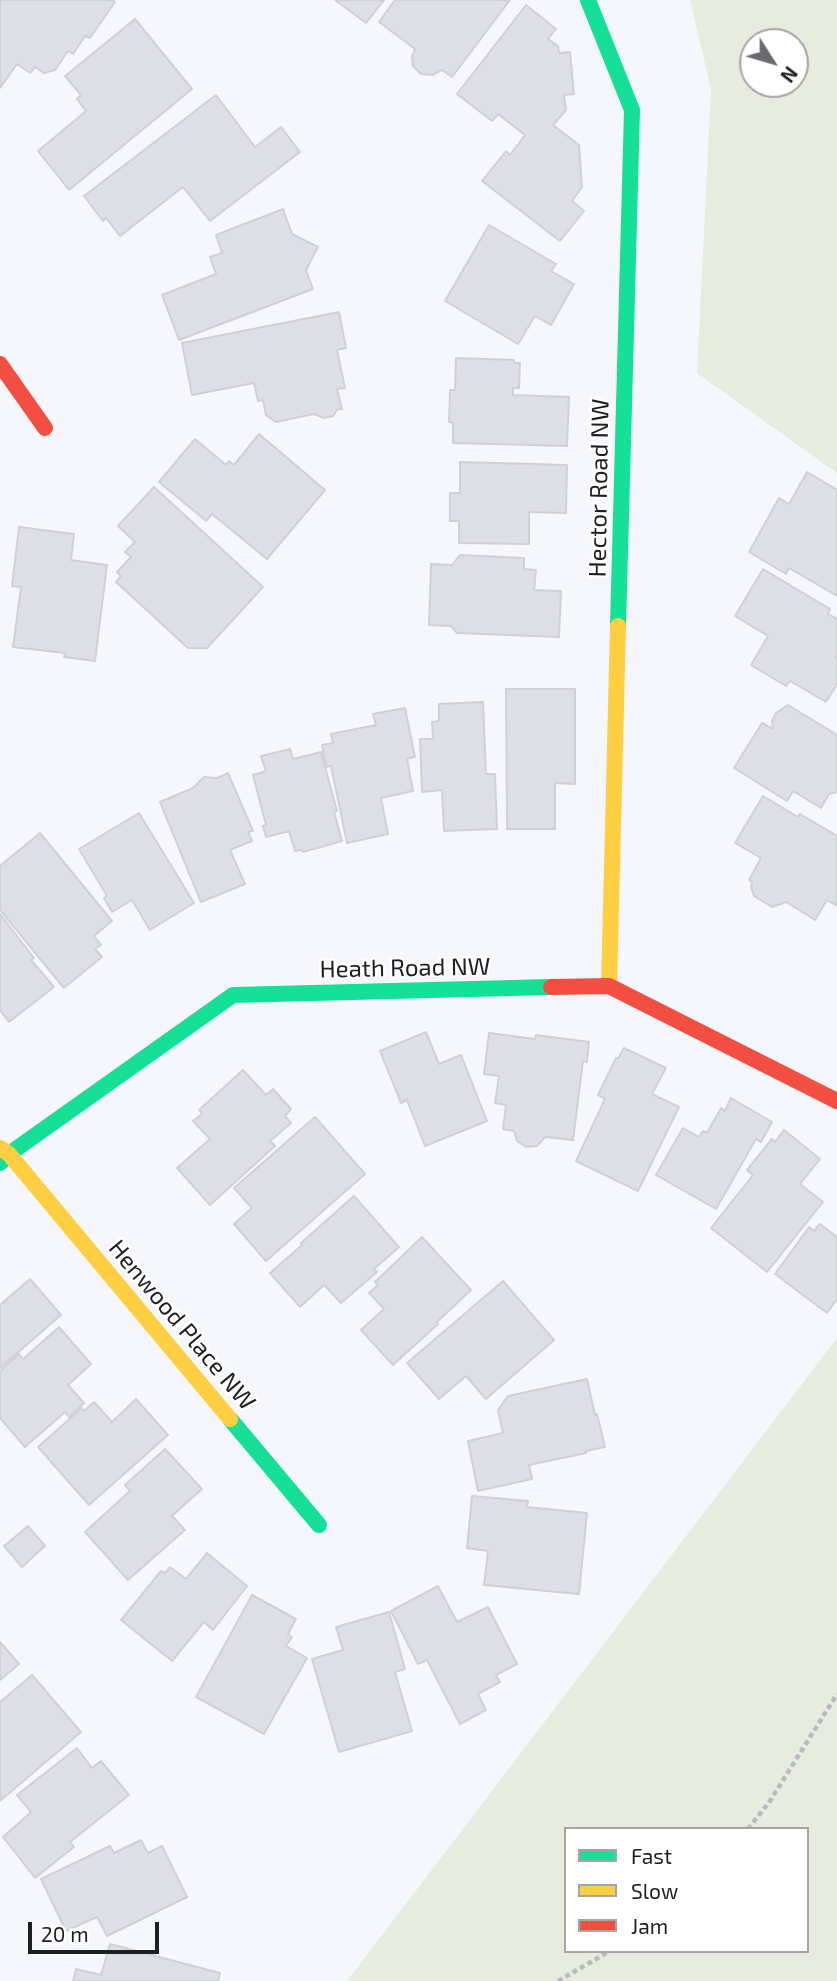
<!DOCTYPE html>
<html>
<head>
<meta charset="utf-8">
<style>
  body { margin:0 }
  #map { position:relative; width:837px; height:1981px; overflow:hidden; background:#f6f7fc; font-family:"Exo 2",sans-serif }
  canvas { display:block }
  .legend { position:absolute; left:564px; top:1827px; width:245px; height:126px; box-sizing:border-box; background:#fff; border:2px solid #a5a5a7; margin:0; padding:9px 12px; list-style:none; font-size:21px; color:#1e1f22 }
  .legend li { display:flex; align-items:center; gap:14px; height:35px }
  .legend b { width:35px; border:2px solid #a5a5a7 }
  .north { position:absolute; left:739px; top:28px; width:70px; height:70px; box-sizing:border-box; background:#fff; border:2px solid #a5a5a7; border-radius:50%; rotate:127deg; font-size:19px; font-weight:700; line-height:28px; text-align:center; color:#1e1f22 }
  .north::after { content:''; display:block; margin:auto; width:24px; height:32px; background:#6a6b6e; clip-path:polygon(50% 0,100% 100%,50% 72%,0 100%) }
  .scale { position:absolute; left:28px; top:1922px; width:131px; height:32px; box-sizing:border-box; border:4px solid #1e1f22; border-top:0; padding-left:9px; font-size:21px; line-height:24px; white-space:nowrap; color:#1e1f22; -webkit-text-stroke:5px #fff; paint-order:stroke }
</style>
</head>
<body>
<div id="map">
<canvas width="837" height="1981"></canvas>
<ul class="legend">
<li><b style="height:9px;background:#16e098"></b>Fast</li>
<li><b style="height:9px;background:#ffcf43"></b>Slow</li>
<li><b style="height:9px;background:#f24e42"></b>Jam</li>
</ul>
<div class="north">N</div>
<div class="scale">20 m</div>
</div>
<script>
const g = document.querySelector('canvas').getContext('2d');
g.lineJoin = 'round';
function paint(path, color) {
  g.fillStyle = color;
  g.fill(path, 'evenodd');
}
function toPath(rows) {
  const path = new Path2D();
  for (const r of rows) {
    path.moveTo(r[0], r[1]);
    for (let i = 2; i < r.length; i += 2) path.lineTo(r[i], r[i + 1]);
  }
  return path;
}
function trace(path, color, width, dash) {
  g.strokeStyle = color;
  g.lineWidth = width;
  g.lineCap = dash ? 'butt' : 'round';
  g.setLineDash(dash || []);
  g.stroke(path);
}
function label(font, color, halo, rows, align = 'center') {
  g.font = font + ' "Exo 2",sans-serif';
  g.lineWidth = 5;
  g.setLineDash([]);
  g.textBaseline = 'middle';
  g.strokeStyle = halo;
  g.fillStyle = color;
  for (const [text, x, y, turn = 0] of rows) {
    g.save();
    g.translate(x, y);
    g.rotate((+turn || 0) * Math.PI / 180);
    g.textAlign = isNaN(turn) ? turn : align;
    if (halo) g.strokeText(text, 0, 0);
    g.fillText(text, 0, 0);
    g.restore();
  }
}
const green = toPath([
  [690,0,837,0,837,473,697,373,711,89],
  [753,42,795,42,795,84,753,84],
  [837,1337,837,1981,347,1981,837,1338],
  [566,1829,807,1829,807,1951,566,1951]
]);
const building = toPath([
  [0,0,112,0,115,2,90,38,85,36,73,54,68,51,55,70,44,73,35,67,30,73,17,64,0,88,0,0],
  [335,0,384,0,366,23,335,0],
  [395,0,510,0,452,77,442,70,433,75,421,74,413,66,412,57,415,49,379,22,395,0],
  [526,5,556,29,548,39,558,46,559,53,570,52,574,94,564,95,566,110,553,125,579,145,582,187,572,201,584,211,560,241,482,181,506,151,510,155,525,135,498,114,492,121,457,94,526,5],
  [135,19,192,89,69,190,38,151,86,111,77,99,81,95,65,76,135,19],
  [216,95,255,147,281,127,300,152,210,221,183,187,120,236,106,218,103,221,84,196,216,95],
  [283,209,292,234,318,247,306,270,313,289,179,340,162,295,216,274,210,257,222,253,216,235,283,209],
  [489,225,556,264,551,271,574,284,551,325,535,316,518,344,445,301,489,225],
  [339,312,346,348,337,350,345,388,337,389,342,409,337,410,333,416,324,418,314,414,276,422,266,415,263,400,258,401,254,383,192,395,182,343,339,312],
  [456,358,514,360,514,363,520,363,519,388,513,388,513,395,569,397,567,446,453,443,453,423,449,422,450,390,455,390,456,358],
  [259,434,325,490,267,559,212,514,206,521,159,482,195,439,226,465,229,461,234,465,259,434],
  [460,462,567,465,566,513,529,512,529,544,459,543,459,521,450,521,450,493,460,493,460,462],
  [807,472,837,490,837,596,789,568,786,574,749,552,779,498,789,504,807,472],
  [154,487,263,587,207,648,188,648,116,582,121,576,117,572,131,557,125,552,135,542,118,526,154,487],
  [19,527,74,534,71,560,107,565,95,661,64,657,65,653,13,647,21,587,12,586,19,527],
  [460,555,524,558,524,569,536,570,534,590,561,591,559,637,457,633,451,626,429,625,431,564,452,565,460,555],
  [763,569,830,609,828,614,837,619,837,654,835,657,837,658,837,684,826,702,790,681,786,686,751,665,768,636,735,616,763,569],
  [506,689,575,689,575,784,555,783,555,829,507,829,506,689],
  [483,702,486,774,495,774,497,829,444,831,442,790,422,792,420,739,433,739,432,722,439,721,439,704,483,702],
  [788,705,837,735,837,792,829,794,821,808,793,791,787,801,734,768,762,723,773,729,772,721,776,713,788,705],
  [405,708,415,757,407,759,413,791,381,798,388,834,347,843,331,766,326,767,322,745,333,743,331,734,376,725,373,714,405,708],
  [290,749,293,759,321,752,337,811,334,812,342,841,303,852,302,850,295,851,289,831,266,837,263,826,266,825,253,775,266,771,261,756,290,749],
  [228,773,253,831,248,832,252,841,230,850,245,884,201,902,160,802,193,788,204,777,217,778,228,773],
  [763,796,798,817,800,814,837,836,837,906,827,900,815,920,786,902,772,907,754,896,751,887,752,882,749,880,761,858,735,843,763,796],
  [139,813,194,903,150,930,132,900,112,912,104,898,107,896,79,849,139,813],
  [40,833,112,921,94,936,101,945,95,949,102,957,64,988,0,910,0,866,40,833],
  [0,914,34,958,31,960,54,987,9,1022,0,1010,0,914],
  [426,1032,439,1064,461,1055,487,1121,425,1146,407,1100,401,1103,380,1051,426,1032],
  [489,1033,535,1039,536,1035,589,1042,587,1062,583,1061,573,1140,545,1137,537,1146,526,1147,517,1141,514,1131,503,1129,506,1105,495,1103,499,1076,484,1074,489,1033],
  [624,1048,666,1068,652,1094,679,1107,638,1191,576,1161,605,1099,598,1095,616,1058,618,1058,624,1048],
  [243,1070,266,1095,273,1089,291,1109,285,1116,291,1123,270,1141,275,1146,210,1205,177,1168,210,1139,193,1121,202,1114,199,1110,243,1070],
  [731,1098,772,1122,761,1142,756,1139,716,1209,656,1175,683,1128,699,1137,703,1131,707,1133,721,1108,725,1111,731,1098],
  [315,1117,365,1174,266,1261,234,1224,252,1208,234,1188,315,1117],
  [784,1130,820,1159,800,1184,823,1202,767,1272,711,1228,753,1175,747,1170,772,1139,775,1142,784,1130],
  [354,1196,399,1247,374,1269,377,1272,341,1303,324,1285,300,1307,270,1273,302,1245,301,1243,354,1196],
  [820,1224,837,1237,837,1299,827,1313,775,1274,809,1227,814,1231,820,1224],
  [422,1237,471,1290,437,1322,438,1324,393,1365,361,1330,384,1309,369,1293,378,1285,375,1282,422,1237],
  [30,1279,61,1315,0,1368,0,1305,30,1279],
  [503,1281,554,1340,486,1399,466,1376,439,1399,407,1363,503,1281],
  [59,1327,91,1364,68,1385,84,1403,69,1417,65,1412,25,1447,0,1418,0,1371,19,1354,23,1359,59,1327],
  [587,1379,595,1415,597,1414,605,1447,586,1451,586,1453,529,1465,532,1479,478,1491,468,1441,503,1433,498,1410,508,1396,587,1379],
  [136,1399,168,1435,89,1505,38,1447,82,1408,84,1411,94,1402,112,1422,136,1399],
  [165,1449,202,1489,172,1516,185,1530,128,1580,85,1532,130,1491,125,1485,165,1449],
  [472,1496,528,1501,527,1507,587,1513,579,1594,484,1585,488,1551,467,1548,472,1496],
  [28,1526,45,1546,22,1567,4,1546,28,1526],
  [207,1553,247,1586,213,1630,204,1622,172,1661,121,1620,161,1571,165,1573,170,1567,186,1579,207,1553],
  [438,1586,457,1622,488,1607,517,1664,496,1675,500,1682,478,1694,486,1710,460,1724,427,1660,418,1664,391,1611,438,1586],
  [252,1595,296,1619,288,1634,292,1637,286,1646,307,1658,264,1734,196,1697,252,1595],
  [389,1612,405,1669,395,1672,412,1731,339,1752,312,1659,343,1650,336,1627,389,1612],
  [0,1642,19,1664,0,1680,0,1642],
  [32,1675,81,1732,0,1801,0,1702,32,1675],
  [77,1748,92,1768,101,1761,129,1795,70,1842,74,1847,35,1878,3,1837,31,1812,17,1795,77,1748],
  [141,1840,148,1853,162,1846,187,1897,107,1936,97,1917,66,1931,41,1879,110,1846,114,1853,141,1840],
  [110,1944,220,1973,218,1981,73,1981,76,1969,101,1975,110,1944]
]);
const path = toPath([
  [748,1829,770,1801,837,1694],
  [558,1981,610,1951]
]);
const fast = toPath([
  [588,0,632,110,618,626],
  [0,1163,9,1154,233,995,551,987],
  [230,1419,319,1525]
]);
const slow = toPath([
  [609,986,618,626],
  [0,1148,9,1154,230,1419]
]);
const jam = toPath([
  [0,364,45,428],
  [551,987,609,986,837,1101]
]);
const streetNames = [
  ["Hector Road NW",599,488,-89],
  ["Heath Road NW",405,968,-1],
  ["Henwood Place NW",182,1325,50]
];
paint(green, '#e7ecdf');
paint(building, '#dddee6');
trace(building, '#d0d1d5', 2);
trace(path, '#babbbc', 4.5, [5, 3.5]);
trace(fast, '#16e098', 16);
trace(slow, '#ffcf43', 16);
trace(jam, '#f24e42', 16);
label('24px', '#1e1f22', '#fff', streetNames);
</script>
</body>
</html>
